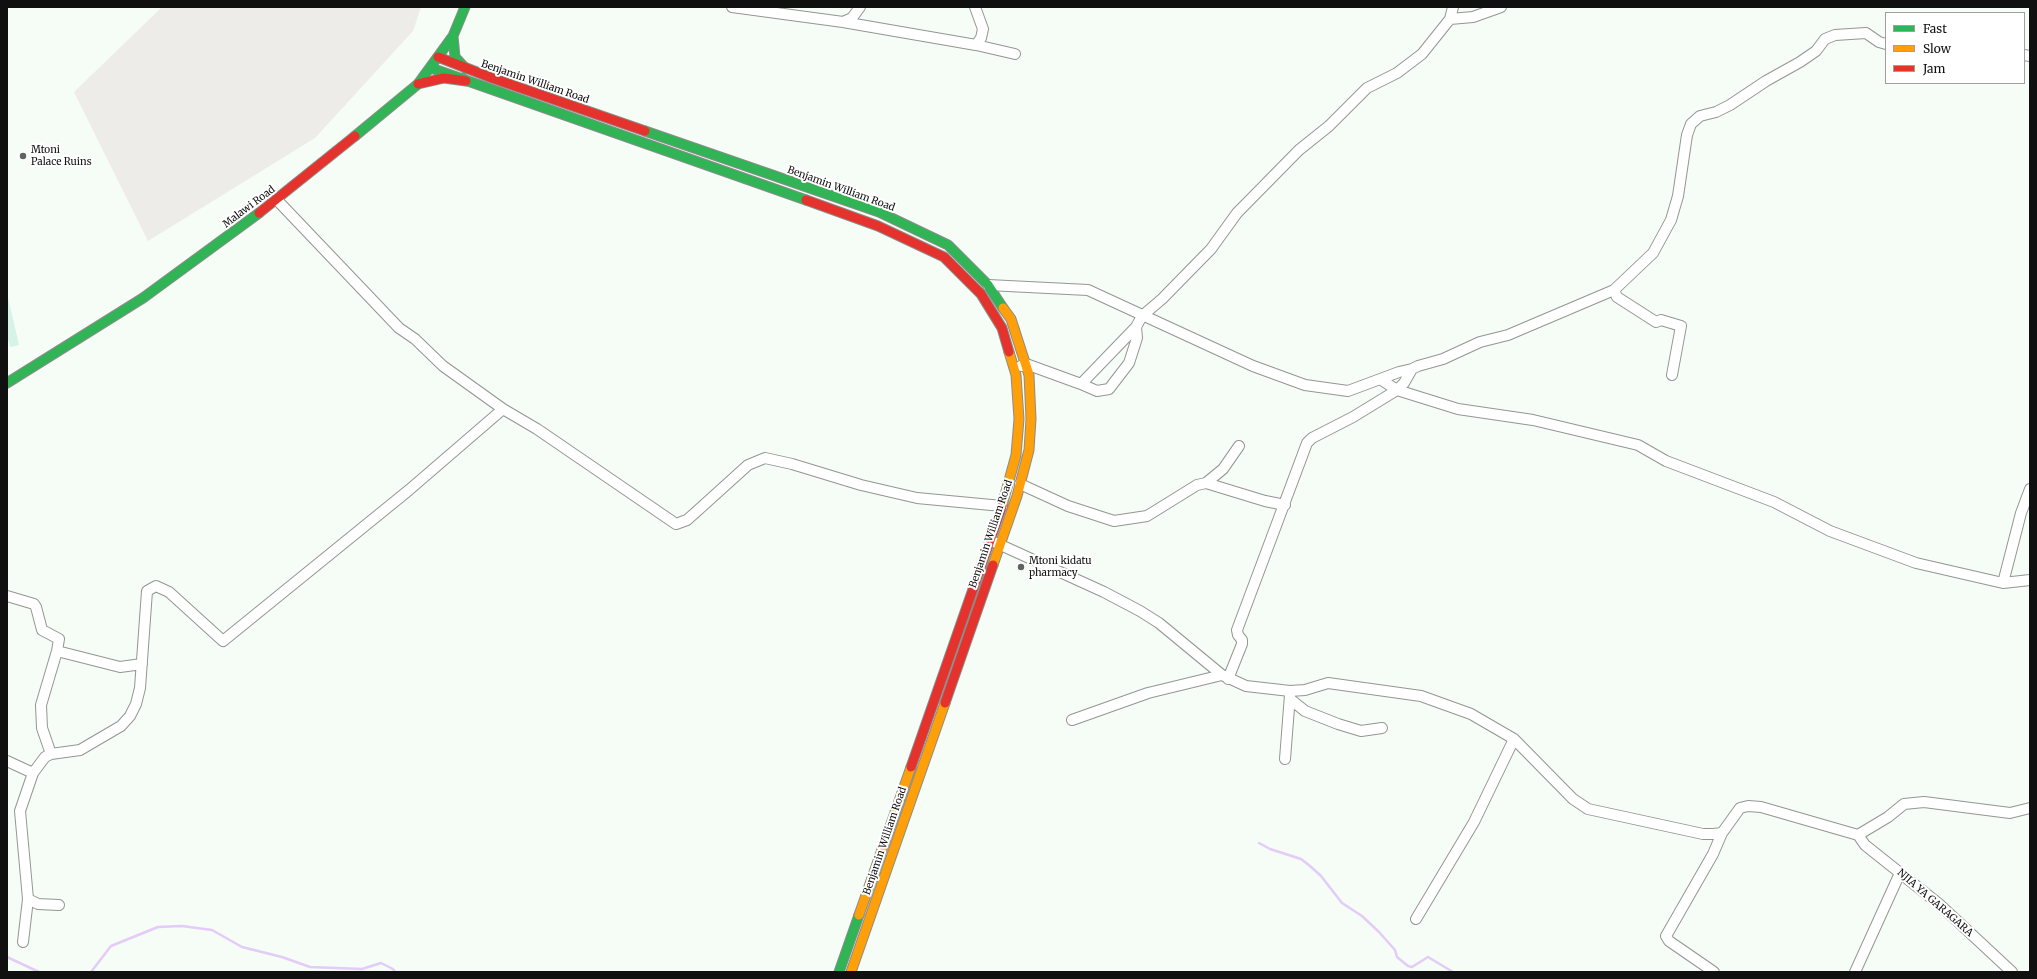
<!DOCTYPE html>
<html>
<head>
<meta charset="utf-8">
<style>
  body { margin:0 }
  #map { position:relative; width:2037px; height:979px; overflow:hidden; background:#f6fcf6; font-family:Merriweather,serif }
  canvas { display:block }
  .frame { position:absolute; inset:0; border:8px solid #101010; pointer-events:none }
  .legend { position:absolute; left:1885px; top:12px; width:140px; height:72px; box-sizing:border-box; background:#fff; border:1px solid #9f9f9f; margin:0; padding:5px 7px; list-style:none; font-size:12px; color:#101010 }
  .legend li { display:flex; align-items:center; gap:8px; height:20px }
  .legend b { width:20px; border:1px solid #9f9f9f }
</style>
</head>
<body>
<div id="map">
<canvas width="2037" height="979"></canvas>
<div class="frame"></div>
<ul class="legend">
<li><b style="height:5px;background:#30b455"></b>Fast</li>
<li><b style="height:5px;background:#ff9f0a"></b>Slow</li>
<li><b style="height:5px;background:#e5322d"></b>Jam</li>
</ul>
</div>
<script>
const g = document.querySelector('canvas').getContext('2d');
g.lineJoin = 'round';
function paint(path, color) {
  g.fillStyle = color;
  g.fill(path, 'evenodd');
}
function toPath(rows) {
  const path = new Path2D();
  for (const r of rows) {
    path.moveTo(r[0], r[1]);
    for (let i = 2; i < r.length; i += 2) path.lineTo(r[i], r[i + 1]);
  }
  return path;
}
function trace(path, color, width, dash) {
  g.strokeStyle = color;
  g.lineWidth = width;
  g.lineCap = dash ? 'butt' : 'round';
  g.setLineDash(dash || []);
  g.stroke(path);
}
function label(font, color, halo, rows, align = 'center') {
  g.font = font + ' Merriweather,serif';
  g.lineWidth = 4;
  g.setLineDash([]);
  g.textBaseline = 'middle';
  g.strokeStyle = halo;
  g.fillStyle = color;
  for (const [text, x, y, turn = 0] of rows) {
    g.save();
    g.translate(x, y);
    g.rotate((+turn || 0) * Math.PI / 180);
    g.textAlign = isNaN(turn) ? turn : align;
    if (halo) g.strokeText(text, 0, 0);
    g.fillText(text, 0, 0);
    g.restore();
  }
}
const industrial = toPath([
  [162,7,421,7,413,31,315,138,148,241,74,92]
]);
const green = toPath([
  [7,293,19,345,10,347,7,336]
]);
const stream = toPath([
  [1259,843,1270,849,1301,859,1310,866,1321,876,1342,903,1362,916,1379,932,1395,950,1397,957,1408,966,1412,967,1428,957,1453,972],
  [7,957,39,972],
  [91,972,111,946,158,927,182,926,212,930,242,947,282,957,310,967,362,969,381,963,393,969,395,972]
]);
const street = toPath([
  [732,7,843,22,976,45,1015,54],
  [975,7,983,29,981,38,976,45],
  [1450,19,1473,17,1501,7],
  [843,22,852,18,860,7],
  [2024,55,2030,56],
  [277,200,399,328,415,339,443,366,503,409,537,429,676,524,687,520,696,512,748,465,765,458,792,464,861,485,917,498,1002,506],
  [988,285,1088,290,1253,366,1305,385,1348,391,1399,372,1412,369],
  [1614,290,1617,297,1656,322,1661,320,1681,326,1672,375],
  [1021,366,1026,364,1081,384,1136,327,1142,316,1162,299,1211,249,1237,213,1299,150,1329,126,1367,88,1397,73,1422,54,1450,19,1453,7],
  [1380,379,1397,390,1404,383,1412,369,1418,366,1443,359,1480,342,1508,335,1614,290,1653,253,1671,220,1678,196,1687,135,1691,124,1700,116,1716,112,1730,105,1766,81,1800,62,1816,51,1825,39,1835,35,1866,33,1879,42,1886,44],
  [1081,384,1097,391,1109,389,1129,363,1137,338,1136,327],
  [1206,483,1223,469,1239,446],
  [1020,484,1068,506,1114,521,1147,516,1197,485,1206,483,1265,501,1285,505],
  [994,542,1104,592,1140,611,1159,623,1222,675,1246,686,1290,691,1305,690,1328,683,1421,696,1471,714,1514,739,1573,799,1588,809,1703,834,1713,834,1722,833,1740,808,1748,806,1761,807,1858,835,1888,817,1904,804,1924,802,2010,813,2030,808],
  [2003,583,2021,513,2030,489],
  [7,596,34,604,36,607,42,630,59,639,57,651,120,667,142,664],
  [57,651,41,705,42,728,51,754,80,750,121,726,130,716,136,704,140,688,147,591,156,586,169,592,223,641,409,490,503,409],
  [1228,679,1242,644,1242,640,1238,635,1237,630,1307,443,1312,438,1353,417,1397,390,1458,409,1533,420,1638,445,1666,461,1774,502,1830,531,1916,563,2003,583,2030,580],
  [1290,699,1305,711,1338,724,1361,731,1382,728],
  [1072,720,1148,693,1222,675],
  [1285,759,1290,695],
  [7,761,33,773,45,757,51,754],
  [1858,835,1865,845,1939,904,2012,972],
  [28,899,38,904,59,905],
  [1416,919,1474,822,1514,739],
  [23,942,28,899,20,811,33,773],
  [1714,972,1669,941,1666,936,1713,854,1722,833],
  [1855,972,1900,873]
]);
const fast = toPath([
  [453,36,455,57,466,69],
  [431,68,806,200],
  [645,131,879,212,948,245,988,285,1003,308],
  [355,136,418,84,453,36,465,7],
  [7,383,143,298,259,213],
  [839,972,859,915]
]);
const slow = toPath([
  [1002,506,1016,455,1019,419,1016,375,1009,352],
  [993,565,1017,496,1029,450,1031,419,1029,375,1011,319,1003,308],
  [859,915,911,767],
  [851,972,945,703]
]);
const jam = toPath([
  [438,57,492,78,645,131],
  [418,84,444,78,466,81],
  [806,200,878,226,944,257,981,294,1002,328,1009,352],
  [259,213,355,136],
  [945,703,993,565],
  [911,767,1002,506]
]);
const markers = [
  [23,156,4,"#606360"],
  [1021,567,4,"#606360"]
];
const streetNames = [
  ["Benjamin William Road",535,82,19],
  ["Benjamin William Road",841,189,20],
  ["Malawi Road",249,207,-37],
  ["Benjamin William Road",991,534,-71],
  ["Benjamin William Road",885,841,-71],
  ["NJIA YA GARAGARA",1935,903,41]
];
const poiNames = [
  ["Mtoni",31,150],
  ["Palace Ruins",31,162],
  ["Mtoni kidatu",1029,561],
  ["pharmacy",1029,573]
];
paint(industrial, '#edece9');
paint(green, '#d6f3e7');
trace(stream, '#e3ccf7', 2.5);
trace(street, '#949694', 12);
trace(fast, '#8a8d8a', 11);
trace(slow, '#8a8d8a', 11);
trace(jam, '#8a8d8a', 11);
trace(street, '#fefffe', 10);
trace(fast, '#30b455', 9);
trace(slow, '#ff9f0a', 9);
trace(jam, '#e5322d', 9);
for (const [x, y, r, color] of markers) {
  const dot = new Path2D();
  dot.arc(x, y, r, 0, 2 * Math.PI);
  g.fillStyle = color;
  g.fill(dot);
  trace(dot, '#fff', 1.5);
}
label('10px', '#101010', '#fff', streetNames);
label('10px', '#101010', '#fff', poiNames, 'left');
</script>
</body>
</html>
